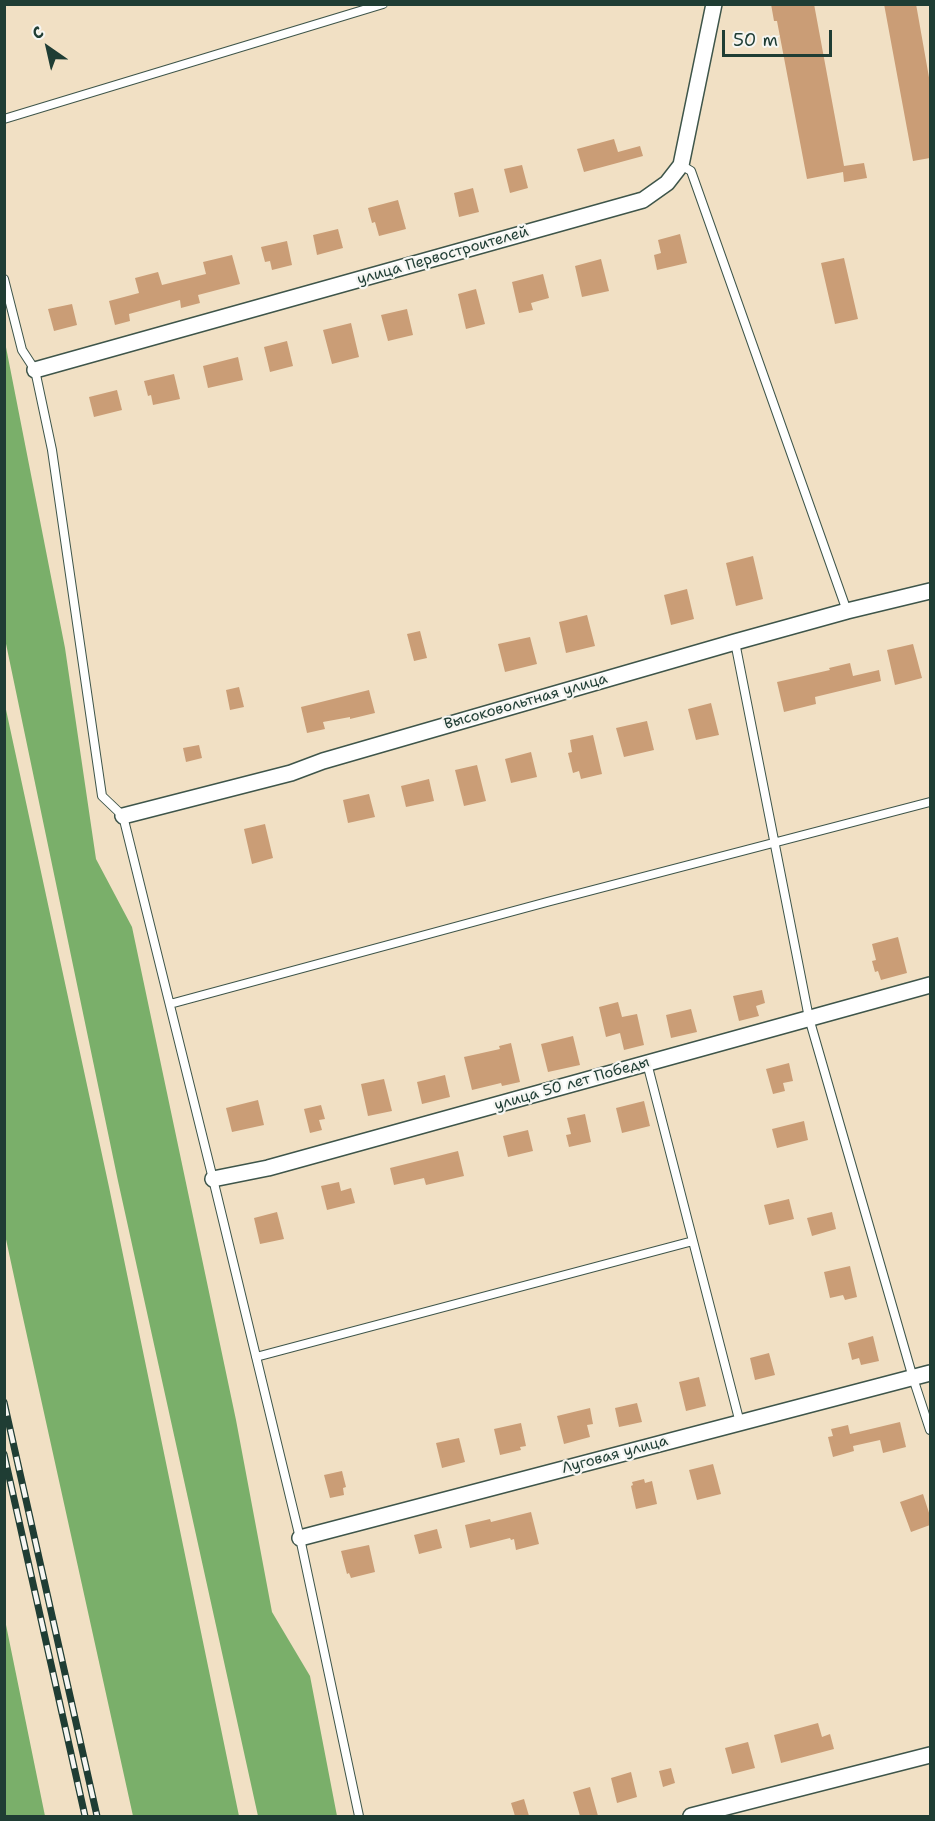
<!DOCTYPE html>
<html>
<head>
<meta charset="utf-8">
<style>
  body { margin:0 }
  #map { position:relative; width:935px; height:1821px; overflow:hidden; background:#f1e0c4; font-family:"Shantell Sans",sans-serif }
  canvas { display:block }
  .frame { position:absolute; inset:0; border:6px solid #1f3d34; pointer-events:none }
  .north { position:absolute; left:18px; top:18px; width:60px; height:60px; -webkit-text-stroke:4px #f6f6f2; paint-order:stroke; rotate:326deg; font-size:16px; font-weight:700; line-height:24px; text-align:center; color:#1f3d34 }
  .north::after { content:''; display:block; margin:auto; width:21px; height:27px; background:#1f3d34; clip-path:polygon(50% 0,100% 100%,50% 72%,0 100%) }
  .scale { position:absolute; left:722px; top:30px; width:110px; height:27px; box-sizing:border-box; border:3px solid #1f3d34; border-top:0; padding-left:8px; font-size:18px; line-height:21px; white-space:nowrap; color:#1f3d34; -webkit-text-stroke:4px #f6f6f2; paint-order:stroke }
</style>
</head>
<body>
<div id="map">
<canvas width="935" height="1821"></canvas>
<div class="frame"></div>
<div class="north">С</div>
<div class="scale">50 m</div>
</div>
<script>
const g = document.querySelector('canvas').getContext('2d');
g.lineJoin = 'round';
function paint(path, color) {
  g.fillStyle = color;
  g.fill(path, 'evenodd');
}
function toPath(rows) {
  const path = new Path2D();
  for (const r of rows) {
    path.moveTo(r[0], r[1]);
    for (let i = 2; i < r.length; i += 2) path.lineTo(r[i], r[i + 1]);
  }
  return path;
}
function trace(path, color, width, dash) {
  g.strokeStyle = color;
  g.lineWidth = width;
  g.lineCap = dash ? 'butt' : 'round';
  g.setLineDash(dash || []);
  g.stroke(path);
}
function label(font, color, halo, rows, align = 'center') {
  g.font = font + ' "Shantell Sans",sans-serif';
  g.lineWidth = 4.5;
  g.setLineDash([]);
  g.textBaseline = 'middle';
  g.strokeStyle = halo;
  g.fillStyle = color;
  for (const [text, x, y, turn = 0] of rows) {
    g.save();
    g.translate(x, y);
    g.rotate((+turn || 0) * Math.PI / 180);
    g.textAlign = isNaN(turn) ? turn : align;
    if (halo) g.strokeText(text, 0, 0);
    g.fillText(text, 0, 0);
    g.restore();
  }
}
const forest = toPath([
  [4,337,65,648,96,859,132,927,236,1420,272,1612,310,1676,337,1816,258,1816,118,1181,5,639],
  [5,705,109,1187,239,1816,133,1816,18,1295,4,1230],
  [5,1620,45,1816,5,1816]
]);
const building = toPath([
  [771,4,814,4,844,166,864,163,867,178,844,182,843,172,807,179,777,21,774,21],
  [884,4,916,4,930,83,930,158,913,161],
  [614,139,618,152,640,146,643,156,584,172,577,149],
  [522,165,528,188,510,193,504,169],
  [473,188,479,212,459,217,454,193],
  [398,200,406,229,379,236,375,222,372,223,368,208],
  [338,229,343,248,317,255,313,235],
  [680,234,687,263,657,270,654,255,661,253,658,240],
  [287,241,292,265,272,270,270,261,265,262,261,247],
  [232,255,240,284,198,295,200,303,181,308,180,300,129,314,130,321,115,325,109,301,139,293,135,278,158,272,162,285,206,274,203,262],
  [844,258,858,319,835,324,821,263],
  [601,259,609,291,582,297,575,266],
  [543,274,549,298,531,303,533,310,519,313,512,282],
  [476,289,485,324,466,329,458,294],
  [72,304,77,325,54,331,48,309],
  [407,309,413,335,388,341,381,315],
  [351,323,359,357,332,364,323,330],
  [287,341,293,366,270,372,264,347],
  [238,357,243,380,208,388,203,366],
  [174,374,180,399,153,405,151,395,148,396,144,381],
  [117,390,122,410,94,417,89,397],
  [753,556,763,599,736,606,726,563],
  [687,589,694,619,671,625,664,595],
  [587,615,595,646,566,653,559,622],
  [420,631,427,658,414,661,407,634],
  [530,637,537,664,505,672,498,644],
  [913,644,922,678,895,685,887,650],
  [850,663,853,676,879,670,881,681,815,697,816,704,784,712,777,682,830,670,829,668],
  [239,687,244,707,230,710,226,690],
  [369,690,375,713,350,719,350,717,323,722,325,729,307,733,301,707],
  [711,703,719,735,696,740,688,709],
  [647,721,654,750,624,757,616,728],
  [593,735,602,774,581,779,579,771,573,773,568,753,572,752,570,740],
  [199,745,202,758,186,762,183,748],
  [531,752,537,777,511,783,505,759],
  [477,765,486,801,464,806,455,770],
  [429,779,434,801,406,807,401,786],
  [369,794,375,817,348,823,343,800],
  [265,824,273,858,252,864,244,829],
  [898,937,907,973,881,980,878,971,875,972,872,961,876,960,872,944],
  [762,990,765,1003,756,1006,759,1016,739,1021,733,996],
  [618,1002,622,1017,637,1014,644,1045,624,1050,620,1033,606,1037,599,1007],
  [691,1009,697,1032,671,1038,666,1015],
  [573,1036,580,1065,548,1072,541,1044],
  [511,1043,520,1082,502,1086,501,1083,472,1090,464,1057,500,1049,499,1046],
  [789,1063,793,1081,783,1083,785,1091,773,1094,766,1069],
  [445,1075,450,1097,422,1104,417,1082],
  [384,1079,392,1111,368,1116,361,1084],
  [258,1100,264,1125,232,1132,226,1108],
  [644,1101,650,1126,622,1133,616,1108],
  [321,1105,325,1119,319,1120,322,1130,310,1133,304,1109],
  [585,1114,591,1142,569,1147,566,1135,571,1134,567,1118],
  [804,1121,808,1140,777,1148,772,1129],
  [528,1130,533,1151,508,1157,503,1136],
  [458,1151,464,1176,426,1185,424,1178,394,1185,390,1168],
  [339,1182,341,1191,351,1188,355,1203,327,1210,321,1186],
  [789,1199,794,1219,769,1225,764,1205],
  [277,1212,284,1239,260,1244,254,1218],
  [832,1212,836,1229,812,1236,807,1218],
  [850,1266,857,1297,845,1300,843,1295,830,1298,824,1272],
  [873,1336,879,1361,861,1365,859,1358,852,1360,848,1343],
  [769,1353,775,1375,755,1380,750,1358],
  [699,1377,706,1406,686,1411,679,1382],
  [637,1403,642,1422,619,1427,615,1408],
  [590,1408,593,1424,587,1425,590,1437,564,1444,557,1416],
  [900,1422,906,1447,883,1453,880,1440,853,1446,854,1451,833,1457,828,1437,833,1436,831,1429,848,1425,850,1434],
  [521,1423,526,1446,520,1447,521,1450,500,1455,494,1429],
  [459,1438,465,1462,442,1468,436,1443],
  [713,1464,721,1494,697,1500,689,1470],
  [342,1471,346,1487,343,1488,344,1495,330,1498,324,1475],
  [644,1479,645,1483,652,1481,657,1504,636,1509,631,1486,633,1485,632,1482],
  [923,1494,930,1516,930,1525,911,1532,900,1502],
  [531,1512,539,1544,516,1550,514,1539,511,1540,510,1538,470,1548,465,1525,490,1519,491,1522],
  [437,1529,442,1548,419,1554,414,1535],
  [369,1545,375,1572,351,1578,349,1573,347,1574,341,1551],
  [818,1723,822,1737,830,1734,834,1749,781,1763,774,1735],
  [748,1742,755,1768,732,1774,725,1748],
  [671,1768,675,1783,663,1787,659,1771],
  [631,1772,637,1797,617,1803,611,1778],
  [590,1787,598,1816,580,1816,573,1792],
  [524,1799,529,1816,515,1816,511,1803]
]);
const lane = toPath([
  [4,119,383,4],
  [681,165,691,171,847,611],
  [4,279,22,350,35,370,52,450,102,796,123,816,213,1179,300,1538,359,1816],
  [735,642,809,1018,913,1378,930,1430],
  [170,1004,547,902,930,802],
  [647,1063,740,1423],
  [256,1357,693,1241]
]);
const street = toPath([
  [35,370,643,200,667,183,681,165,714,4],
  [123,816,291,773,323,761,735,642,847,611,930,591],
  [213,1179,268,1168,930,985],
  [300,1538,930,1373],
  [691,1816,930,1755]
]);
const rail = toPath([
  [4,1402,97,1816],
  [4,1454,85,1816]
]);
const streetNames = [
  ["улица Первостроителей",443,256,-16],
  ["Высоковольтная улица",526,702,-16],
  ["улица 50 лет Победы",572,1084,-16],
  ["Луговая улица",615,1455,-15]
];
paint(forest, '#7aaf6a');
paint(building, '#ca9d76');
trace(lane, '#3e554a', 10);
trace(street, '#3e554a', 18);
trace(lane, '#fff', 8);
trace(street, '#fff', 15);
trace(rail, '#1f3d34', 7);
trace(rail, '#f6f6f2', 4.5, [14]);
label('15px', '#1f3d34', '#f6f6f2', streetNames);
</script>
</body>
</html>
